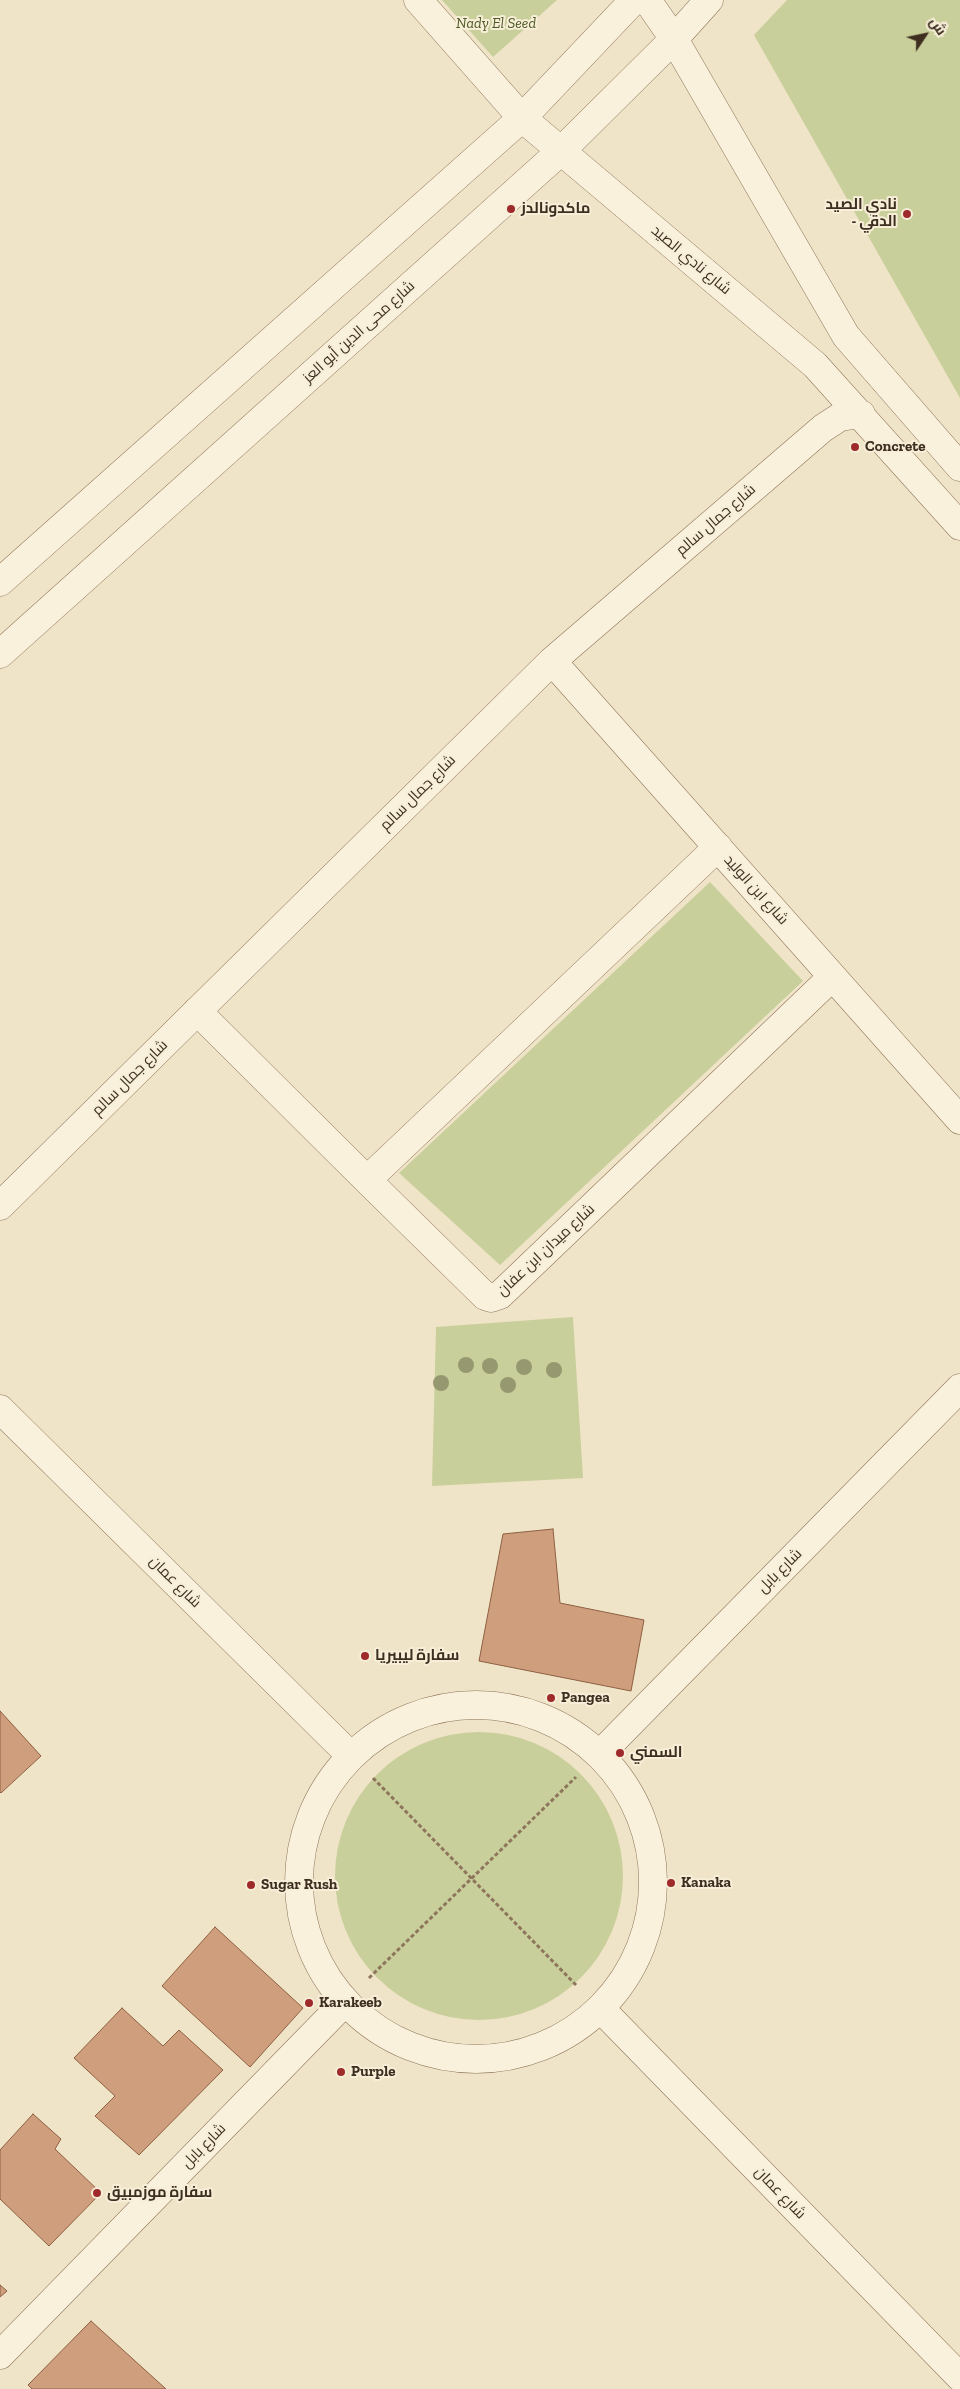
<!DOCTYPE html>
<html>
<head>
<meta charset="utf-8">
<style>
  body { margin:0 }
  #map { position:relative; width:960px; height:2389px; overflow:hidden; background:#f0e4c8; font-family:"Zilla Slab",Cairo,serif }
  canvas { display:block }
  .north { position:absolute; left:900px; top:10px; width:50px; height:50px; -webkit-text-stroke:4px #f7eed8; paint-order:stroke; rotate:56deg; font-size:14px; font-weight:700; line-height:20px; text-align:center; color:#3d2e20 }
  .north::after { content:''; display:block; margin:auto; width:18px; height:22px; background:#3d2e20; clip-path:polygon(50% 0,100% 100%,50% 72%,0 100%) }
</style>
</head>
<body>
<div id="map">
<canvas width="960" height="2389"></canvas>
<div class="north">ش</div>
</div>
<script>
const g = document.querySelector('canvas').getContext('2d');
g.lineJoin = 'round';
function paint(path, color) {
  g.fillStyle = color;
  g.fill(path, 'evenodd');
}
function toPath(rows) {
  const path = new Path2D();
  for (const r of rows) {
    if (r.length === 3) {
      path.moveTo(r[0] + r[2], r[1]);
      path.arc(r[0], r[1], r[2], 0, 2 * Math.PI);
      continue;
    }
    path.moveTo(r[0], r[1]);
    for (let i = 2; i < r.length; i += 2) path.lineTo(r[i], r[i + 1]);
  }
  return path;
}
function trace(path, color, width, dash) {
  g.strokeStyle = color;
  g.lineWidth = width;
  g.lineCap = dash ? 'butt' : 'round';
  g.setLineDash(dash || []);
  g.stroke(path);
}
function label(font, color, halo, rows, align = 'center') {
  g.font = font + ' "Zilla Slab",Cairo,serif';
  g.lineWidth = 4;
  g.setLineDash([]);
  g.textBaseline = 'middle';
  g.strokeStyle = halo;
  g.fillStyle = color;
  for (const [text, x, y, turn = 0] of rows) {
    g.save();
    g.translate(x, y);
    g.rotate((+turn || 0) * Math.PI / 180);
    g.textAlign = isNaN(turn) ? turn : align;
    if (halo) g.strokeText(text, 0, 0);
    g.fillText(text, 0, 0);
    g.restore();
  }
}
const green = toPath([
  [442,0,557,0,493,57],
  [787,0,960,0,960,398,754,35],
  [710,882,803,981,500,1265,399,1173],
  [573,1317,583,1478,432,1486,436,1327],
  [479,1876,144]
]);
const building = toPath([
  [553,1529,560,1603,644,1620,631,1691,479,1661,503,1534,553,1529],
  [0,1711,41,1756,1,1793,0,1792,0,1711],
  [215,1927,303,2008,250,2067,162,1986,215,1927],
  [122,2008,163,2046,179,2030,223,2070,139,2155,95,2116,115,2096,74,2058,122,2008],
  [33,2114,61,2139,55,2149,101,2193,49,2246,0,2199,0,2150,33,2114],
  [0,2285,7,2291,0,2297,0,2285],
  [91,2321,166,2389,32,2389,28,2385,91,2321]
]);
const path = toPath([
  [373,1778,577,1986],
  [369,1978,576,1777]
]);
const minor = toPath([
  [418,0,522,118,815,365,960,526],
  [647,0,674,39,846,336,960,467],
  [0,582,522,118,634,0],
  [0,654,561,151,674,39,709,0],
  [552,661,960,1120],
  [197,1011,367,1180,485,1296,491,1298,500,1295,832,977],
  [367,1180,718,847],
  [0,1206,552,661,823,428,840,417,861,414],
  [0,1409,350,1755],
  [476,1882,177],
  [600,1754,960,1388],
  [601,2009,960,2377],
  [0,2355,345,2002]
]);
const trees = [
  [466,1365],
  [490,1366],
  [524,1367],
  [554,1370],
  [441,1383],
  [508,1385]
];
const markers = [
  [511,209,5,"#9e2a2b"],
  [907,214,5,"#9e2a2b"],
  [855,447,5,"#9e2a2b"],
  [365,1656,5,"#9e2a2b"],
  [551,1698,5,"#9e2a2b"],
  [620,1753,5,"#9e2a2b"],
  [671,1883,5,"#9e2a2b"],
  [251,1885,5,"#9e2a2b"],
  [309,2003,5,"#9e2a2b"],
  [341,2072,5,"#9e2a2b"],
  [97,2193,5,"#9e2a2b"]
];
const parkNames = [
  ["Nady El Seed",496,24]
];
const poiNames = [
  ["نادي الصيد",897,205,"right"],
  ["- الدقي",897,222,"right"],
  ["ماكدونالدز",521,209],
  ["Concrete",865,447],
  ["سفارة ليبيريا",375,1656],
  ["Pangea",561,1698],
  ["السمني",630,1753],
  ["Kanaka",681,1883],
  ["Sugar Rush",261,1885],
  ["Karakeeb",319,2003],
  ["Purple",351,2072],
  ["سفارة موزمبيق",107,2193]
];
const streetNames = [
  ["شارع نادي الصيد",691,260,40],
  ["شارع محى الدين أبو العز",359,332,-42],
  ["شارع جمال سالم",716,520,-41],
  ["شارع جمال سالم",418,793,-45],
  ["شارع ابن الوليد",756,890,48],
  ["شارع جمال سالم",130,1078,-45],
  ["شارع ميدان ابن عفان",546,1250,-43],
  ["شارع بابل",780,1571,-45],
  ["شارع عمان",175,1582,45],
  ["شارع بابل",204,2146,-46],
  ["شارع عمان",780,2193,46]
];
paint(green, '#c9cf9b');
paint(building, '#cf9f7d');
trace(building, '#8d5f41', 1);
trace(minor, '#8d765c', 29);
trace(path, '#8d765c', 3, [4, 2.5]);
trace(minor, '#faf1dc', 28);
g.fillStyle = '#96986f';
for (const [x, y] of trees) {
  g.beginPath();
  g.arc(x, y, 8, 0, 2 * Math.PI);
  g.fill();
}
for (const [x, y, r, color] of markers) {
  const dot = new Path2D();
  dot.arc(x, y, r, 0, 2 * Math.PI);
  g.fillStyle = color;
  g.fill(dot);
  trace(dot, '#f7eed8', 2);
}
label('italic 15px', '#4d5a26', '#f7eed8', parkNames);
label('bold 15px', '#3d2e20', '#f7eed8', poiNames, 'left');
label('15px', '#3d2e20', '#f7eed8', streetNames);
</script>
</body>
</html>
